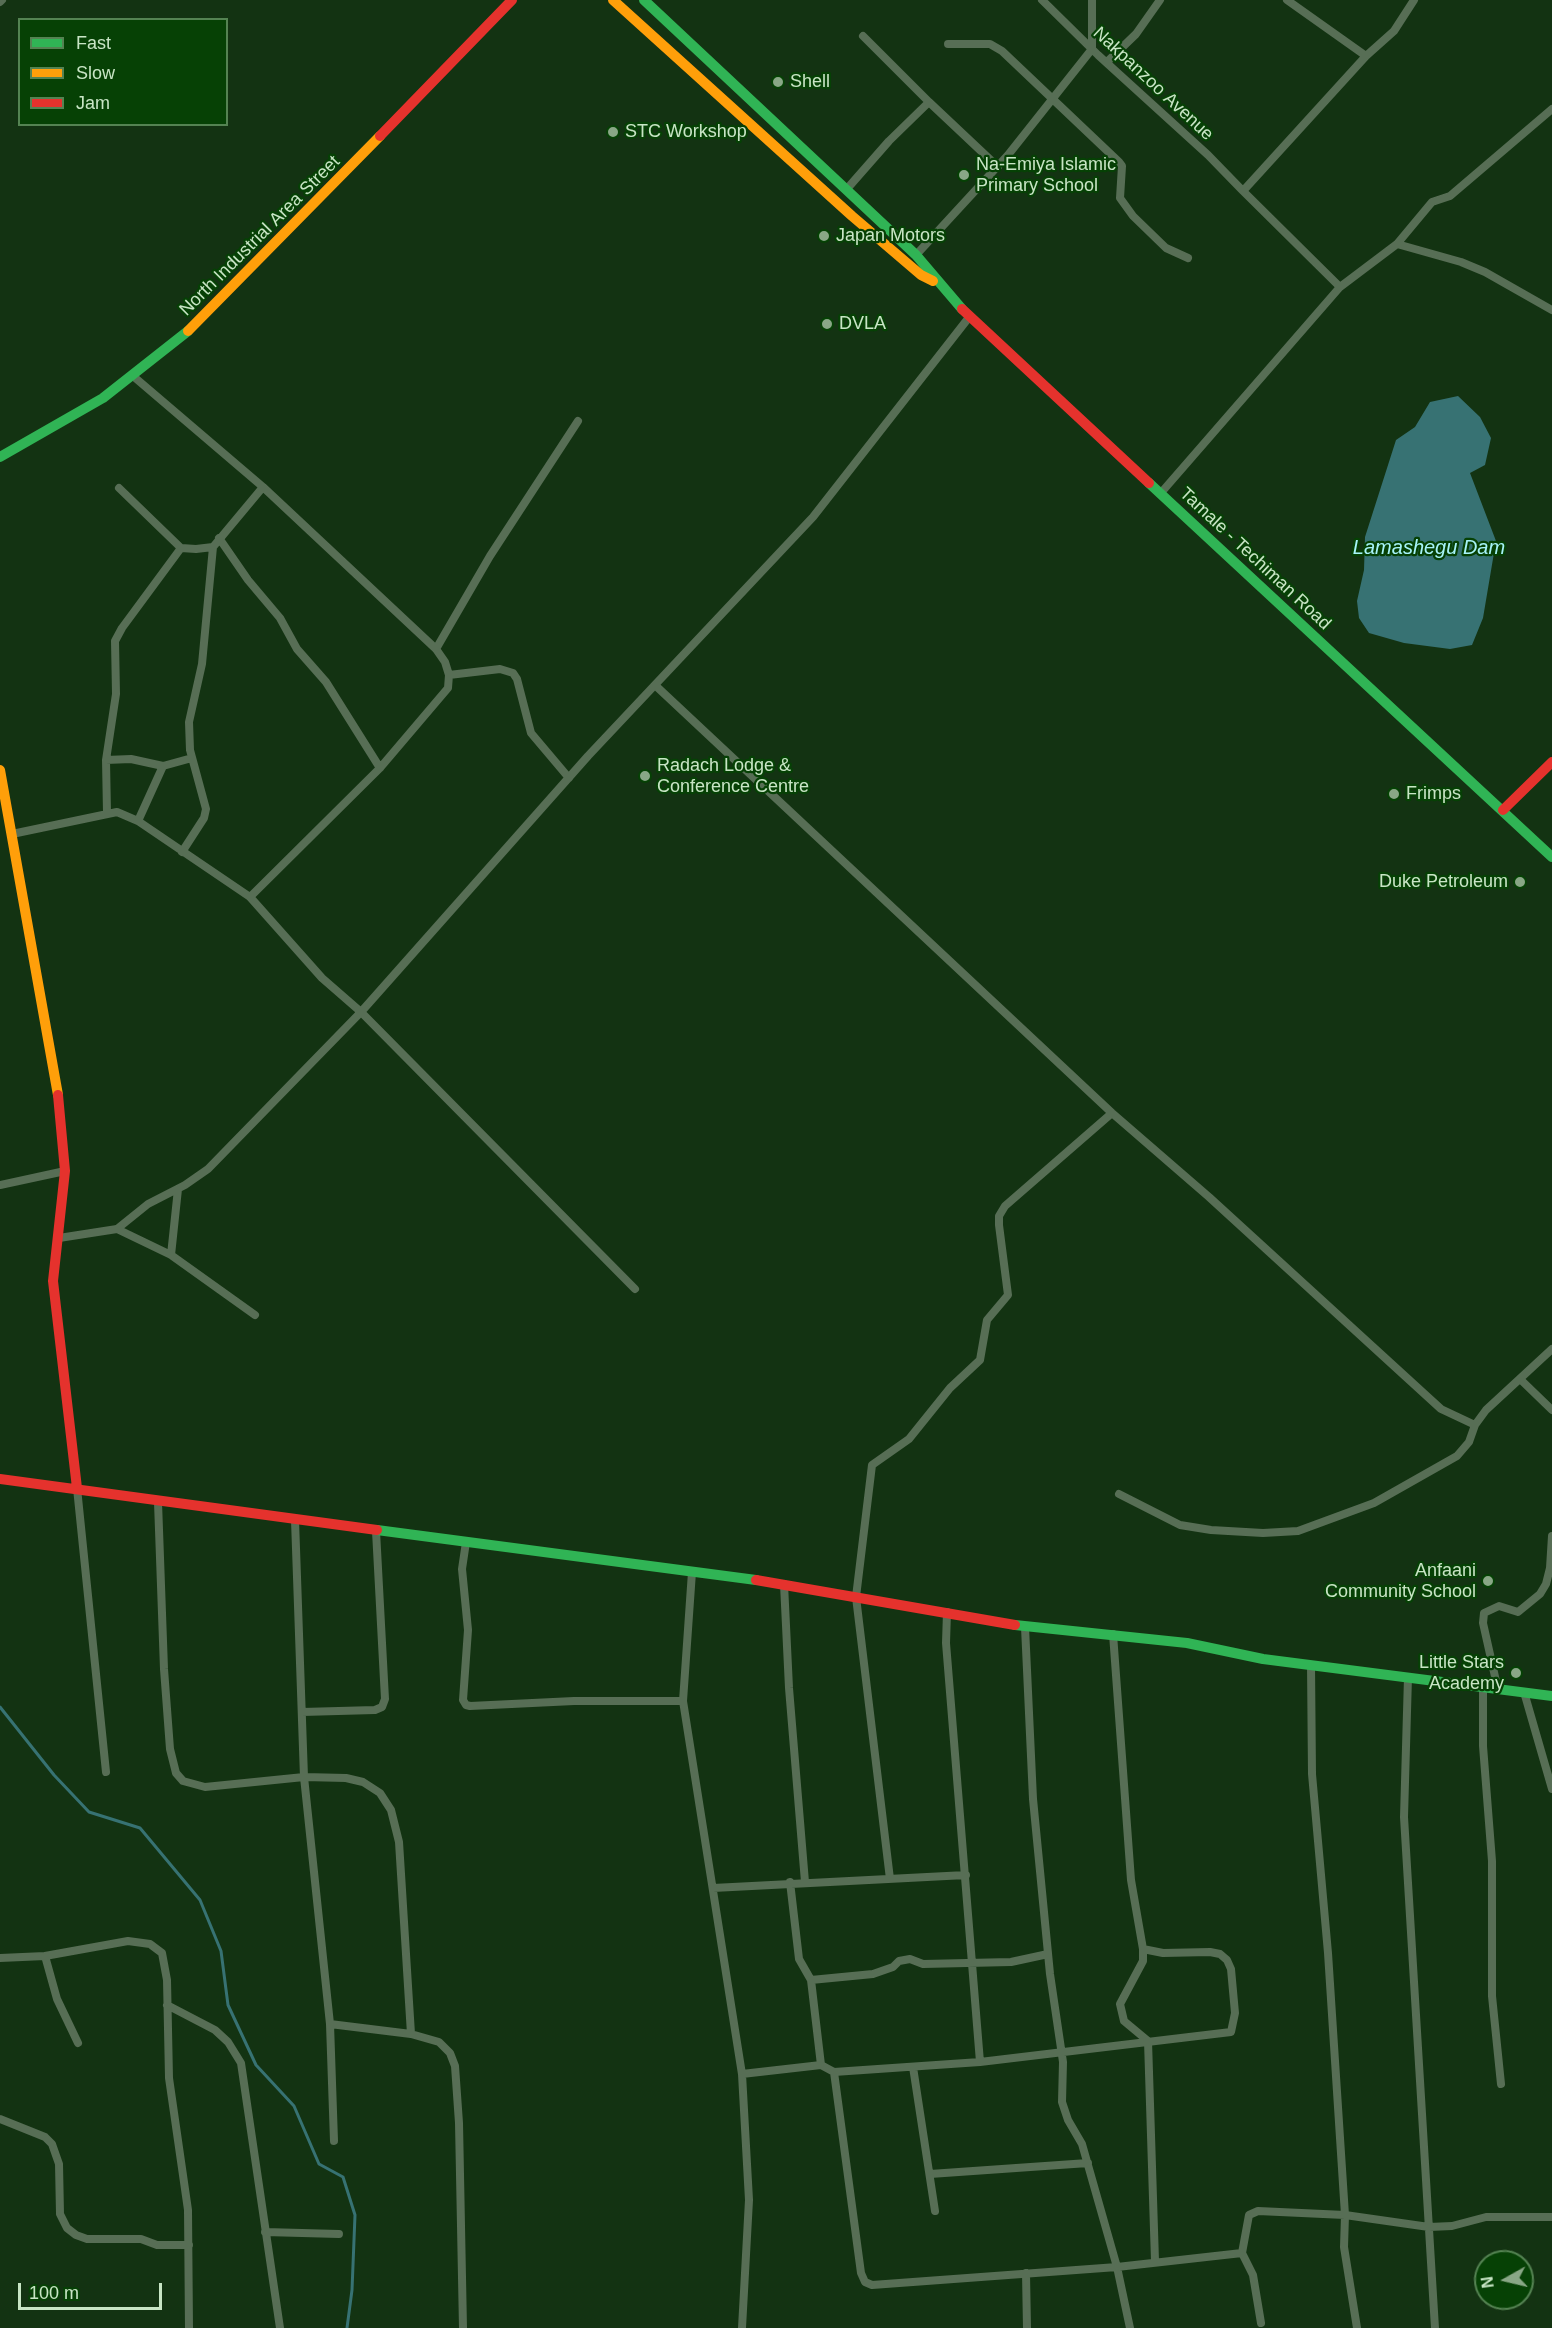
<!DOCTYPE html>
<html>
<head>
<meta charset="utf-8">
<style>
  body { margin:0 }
  #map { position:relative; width:1552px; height:2328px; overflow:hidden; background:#133312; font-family:Arial,sans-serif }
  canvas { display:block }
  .legend { position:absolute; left:18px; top:18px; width:210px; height:108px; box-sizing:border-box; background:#064105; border:2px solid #548352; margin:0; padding:8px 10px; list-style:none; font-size:18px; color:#c8e5c5 }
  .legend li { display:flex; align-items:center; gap:12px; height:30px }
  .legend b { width:30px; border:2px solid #548352 }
  .north { position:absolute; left:1474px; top:2250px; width:60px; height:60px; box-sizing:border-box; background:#064105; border:2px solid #548352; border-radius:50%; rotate:262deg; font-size:16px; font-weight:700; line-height:24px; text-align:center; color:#c8e5c5 }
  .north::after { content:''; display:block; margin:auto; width:21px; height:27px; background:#89a786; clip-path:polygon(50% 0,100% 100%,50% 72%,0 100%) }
  .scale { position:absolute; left:18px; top:2283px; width:144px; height:27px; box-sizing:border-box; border:3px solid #c8e5c5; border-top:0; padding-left:8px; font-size:18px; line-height:21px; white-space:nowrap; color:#c8e5c5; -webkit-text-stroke:4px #064105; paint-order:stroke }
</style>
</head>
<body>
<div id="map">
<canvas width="1552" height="2328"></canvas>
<ul class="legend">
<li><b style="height:8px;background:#30b455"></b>Fast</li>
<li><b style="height:8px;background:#ff9f0a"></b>Slow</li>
<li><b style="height:8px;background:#e5322d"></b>Jam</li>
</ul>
<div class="north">N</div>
<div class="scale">100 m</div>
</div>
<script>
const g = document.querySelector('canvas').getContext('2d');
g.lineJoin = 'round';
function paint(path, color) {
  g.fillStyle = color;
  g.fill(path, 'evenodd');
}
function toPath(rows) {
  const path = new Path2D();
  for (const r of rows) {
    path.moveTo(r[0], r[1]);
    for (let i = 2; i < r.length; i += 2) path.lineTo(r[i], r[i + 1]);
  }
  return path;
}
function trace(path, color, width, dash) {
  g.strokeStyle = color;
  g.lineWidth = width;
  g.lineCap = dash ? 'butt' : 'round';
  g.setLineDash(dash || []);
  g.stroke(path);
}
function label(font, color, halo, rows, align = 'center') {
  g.font = font + ' Arial,sans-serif';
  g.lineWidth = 4.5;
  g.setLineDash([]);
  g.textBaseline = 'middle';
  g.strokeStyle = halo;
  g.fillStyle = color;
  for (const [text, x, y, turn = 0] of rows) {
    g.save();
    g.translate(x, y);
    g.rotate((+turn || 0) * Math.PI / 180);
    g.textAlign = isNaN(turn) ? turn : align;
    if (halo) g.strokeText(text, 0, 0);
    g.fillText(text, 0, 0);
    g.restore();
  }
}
const water = toPath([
  [1458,396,1480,417,1491,438,1485,465,1470,473,1496,541,1483,618,1472,645,1450,649,1404,643,1369,633,1359,618,1357,601,1364,570,1365,537,1396,440,1415,427,1430,402]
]);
const stream = toPath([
  [0,1707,54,1775,89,1812,140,1828,200,1900,221,1951,228,2005,256,2065,294,2106,319,2164,343,2177,355,2215,352,2290,347,2328]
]);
const street = toPath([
  [1042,0,1098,55,1208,155,1243,191],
  [1287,0,1366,56],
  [0,2,2,0],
  [863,36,929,102],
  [948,44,990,44,1002,51,1119,162,1122,166,1120,198,1133,216,1166,248,1188,258],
  [1107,62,1136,34,1160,0],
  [846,190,889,141,929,102,998,167],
  [1397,244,1432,202,1450,196,1552,109],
  [916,255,1008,155,1092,49,1092,0],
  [1340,287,1243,191,1366,56,1394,31,1414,0],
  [133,376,263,487,436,649,445,662,449,675,448,688,380,768,250,897],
  [119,488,181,548,196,549,213,547,263,487],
  [1160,494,1340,287,1397,244,1461,262,1485,272,1552,310],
  [219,538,248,580,280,618,297,649,326,682,380,768],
  [436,649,490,556,578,421],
  [449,675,500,669,513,673,517,679,531,733,569,778],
  [656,686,1112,1113,1209,1197,1441,1409,1475,1425,1486,1410,1552,1349],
  [106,760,131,759,163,766,192,758],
  [107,813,106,760,116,694,115,641,122,628,181,548],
  [138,821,163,766],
  [12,834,117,812,138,821,250,897,322,978,361,1012,635,1289],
  [182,852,204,818,206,809,190,750,189,722,202,664,213,547],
  [0,1185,65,1171],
  [117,1229,171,1255,255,1315],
  [59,1238,117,1229,148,1204,185,1185,208,1169,361,1012,588,756,813,517,970,316],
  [171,1255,178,1189],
  [1520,1379,1552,1410],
  [77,1488,106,1772],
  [1119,1494,1180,1525,1211,1530,1263,1533,1298,1531,1374,1503,1457,1456,1469,1442,1475,1425],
  [158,1502,164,1669,170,1749,176,1773,183,1781,205,1787,304,1777,346,1778,363,1782,380,1793,391,1810,399,1842,411,2034],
  [295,1520,304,1777,330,2024,411,2034,439,2042,450,2053,455,2066,459,2123,463,2328],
  [466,1542,462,1569,468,1630,463,1700,466,1705,470,1706,574,1701,683,1701],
  [692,1572,683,1701,742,2074,749,2200,742,2328],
  [784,1584,789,1688,805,1882],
  [947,1612,946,1643,980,2062],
  [1025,1627,1033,1799,1050,1974,1063,2062,1062,2102,1068,2120,1082,2144,1117,2267,1130,2328],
  [1311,1665,1312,1774,1328,1953,1345,2215,1344,2247,1357,2328],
  [1408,1677,1404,1817,1435,2328],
  [1483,1688,1483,1746,1492,1861,1492,1996,1501,2084],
  [1498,1690,1483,1623,1484,1613,1499,1606,1518,1612,1540,1594,1546,1584,1550,1568,1552,1536],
  [1524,1692,1552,1789],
  [302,1712,375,1710,382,1707,385,1699,376,1531],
  [890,1879,856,1597,872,1465,909,1439,950,1388,980,1360,987,1320,1008,1295,999,1225,999,1216,1005,1206,1112,1113],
  [790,1882,799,1959,811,1980,821,2065],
  [713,1888,966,1875],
  [1143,1949,1143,1961,1120,2004,1124,2021,1148,2041,1155,2261],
  [45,1956,128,1941,150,1944,162,1953,167,1980,169,2078,188,2210,189,2328],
  [0,1958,45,1956,57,1999,78,2043],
  [811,1980,873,1974,893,1967,899,1961,910,1959,923,1964,1011,1962,1048,1954],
  [167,2005,215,2030,228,2042,241,2063,280,2328],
  [330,2024,334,2141],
  [913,2067,935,2211],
  [834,2072,861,2273,865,2282,872,2285,1117,2267,1242,2253],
  [742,2074,821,2065,834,2072,980,2062,1231,2032,1235,2013,1231,1969,1227,1960,1220,1954,1210,1952,1163,1953,1143,1949,1131,1880,1113,1634],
  [0,2119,45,2137,52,2144,59,2164,60,2214,67,2228,76,2235,87,2239,141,2239,157,2245,189,2245],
  [930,2174,1088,2163],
  [265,2232,339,2234],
  [1026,2273,1027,2328],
  [1261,2323,1253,2275,1242,2253,1249,2215,1258,2211,1345,2215,1429,2227,1452,2226,1486,2217,1552,2217]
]);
const fast = toPath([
  [644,0,916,255,962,309],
  [0,457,103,398,188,331],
  [1149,483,1552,857],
  [377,1530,756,1580],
  [1015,1625,1187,1643,1263,1659,1552,1696]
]);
const slow = toPath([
  [613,0,852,216,921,275,933,281],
  [188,331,380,136],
  [0,770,58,1095]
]);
const jam = toPath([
  [380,136,512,0],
  [962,309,1149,483],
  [1503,810,1552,762],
  [58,1095,65,1171,53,1281,77,1488],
  [0,1479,377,1530],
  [756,1580,1015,1625]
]);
const markers = [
  [778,82,6,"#89a786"],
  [613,132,6,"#89a786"],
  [964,175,6,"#89a786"],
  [824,236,6,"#89a786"],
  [827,324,6,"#89a786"],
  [645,776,6,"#89a786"],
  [1394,794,6,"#89a786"],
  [1520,882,6,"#89a786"],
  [1488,1581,6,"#89a786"],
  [1516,1673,6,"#89a786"]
];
const poiNames = [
  ["Shell",790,82],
  ["STC Workshop",625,132],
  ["Na-Emiya Islamic",976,165],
  ["Primary School",976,186],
  ["Japan Motors",836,236],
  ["DVLA",839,324],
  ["Radach Lodge &",657,766],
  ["Conference Centre",657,787],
  ["Frimps",1406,794],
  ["Duke Petroleum",1508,882,"right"],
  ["Anfaani",1476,1571,"right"],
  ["Community School",1476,1592,"right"],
  ["Little Stars",1504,1663,"right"],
  ["Academy",1504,1684,"right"]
];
const streetNames = [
  ["Nakpanzoo Avenue",1153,84,43],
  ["North Industrial Area Street",260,236,-45],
  ["Tamale - Techiman Road",1255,559,43]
];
const waterNames = [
  ["Lamashegu Dam",1429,548]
];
paint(water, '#377273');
trace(stream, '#377273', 3);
trace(street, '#576e55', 8);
trace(fast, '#30b455', 10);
trace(slow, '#ff9f0a', 10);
trace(jam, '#e5322d', 10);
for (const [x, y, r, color] of markers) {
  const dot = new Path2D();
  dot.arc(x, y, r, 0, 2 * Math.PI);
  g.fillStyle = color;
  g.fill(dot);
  trace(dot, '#064105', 2);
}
label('18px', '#c8e5c5', '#064105', poiNames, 'left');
label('18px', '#c8e5c5', '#064105', streetNames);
label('italic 20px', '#a7f3f9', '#064105', waterNames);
</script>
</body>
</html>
